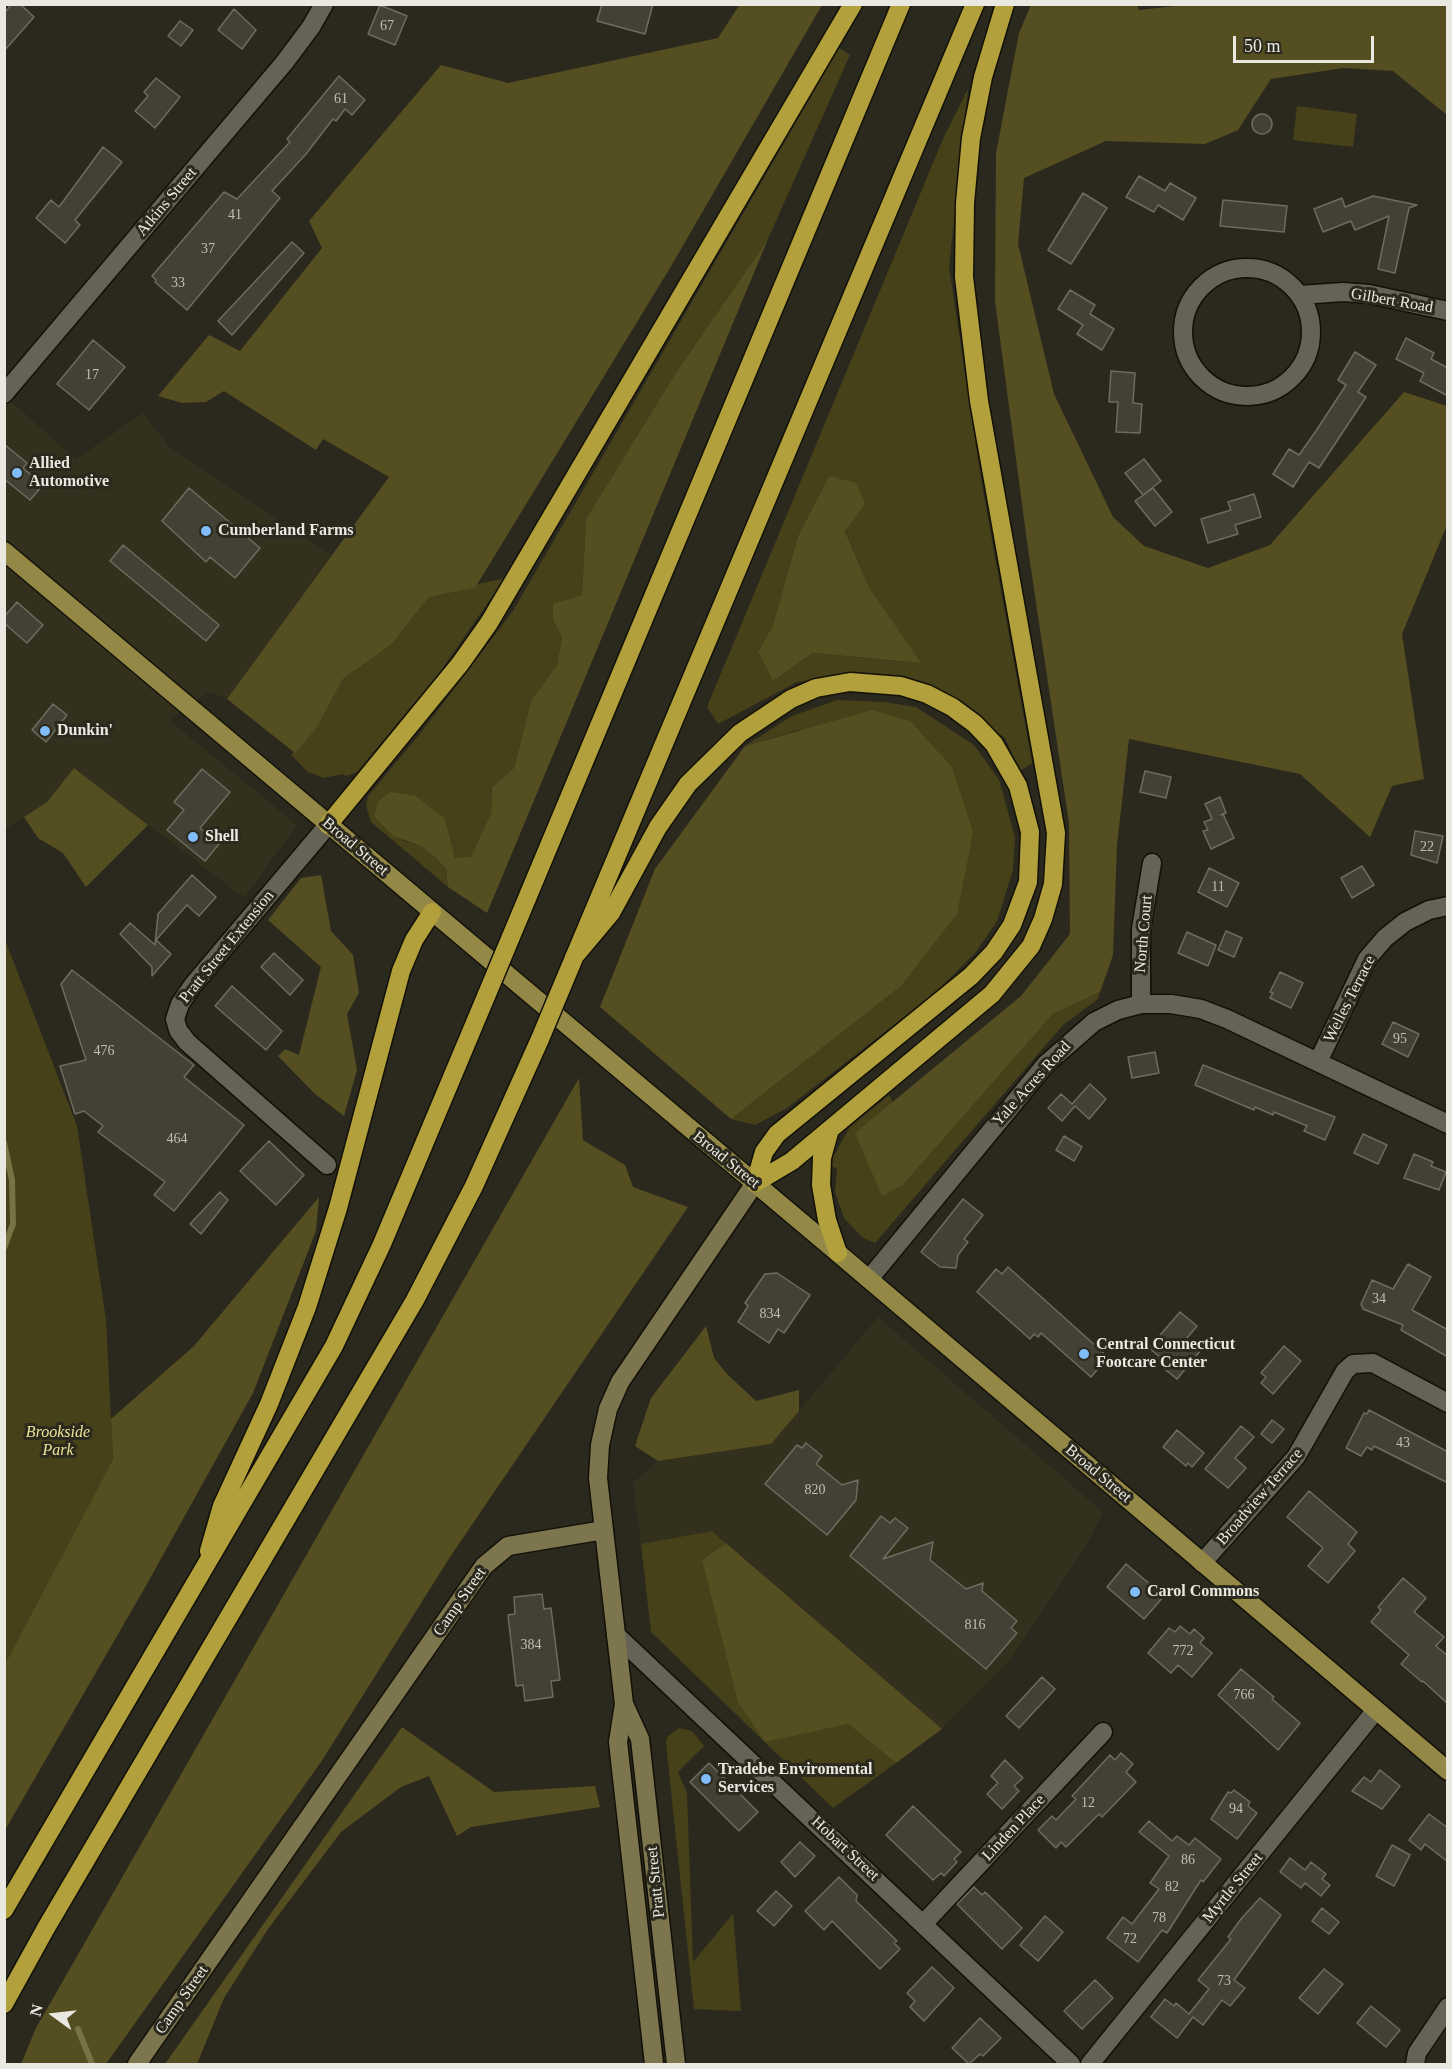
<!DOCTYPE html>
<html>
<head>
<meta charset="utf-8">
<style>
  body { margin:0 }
  #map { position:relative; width:1452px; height:2069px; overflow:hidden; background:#2b291d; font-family:Georgia,serif }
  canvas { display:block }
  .frame { position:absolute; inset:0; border:6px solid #eae9e1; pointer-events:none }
  .north { position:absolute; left:24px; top:1985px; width:60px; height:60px; -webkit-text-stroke:4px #2b291d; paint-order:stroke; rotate:285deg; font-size:16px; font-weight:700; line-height:24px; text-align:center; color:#eae9e1 }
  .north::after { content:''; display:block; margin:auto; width:21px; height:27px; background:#eae9e1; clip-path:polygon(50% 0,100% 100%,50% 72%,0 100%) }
  .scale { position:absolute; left:1233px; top:36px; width:141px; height:27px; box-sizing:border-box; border:3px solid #eae9e1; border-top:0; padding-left:8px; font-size:18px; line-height:21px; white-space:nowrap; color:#eae9e1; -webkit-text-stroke:4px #2b291d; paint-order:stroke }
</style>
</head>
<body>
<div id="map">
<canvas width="1452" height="2069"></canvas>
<div class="frame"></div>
<div class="north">N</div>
<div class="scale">50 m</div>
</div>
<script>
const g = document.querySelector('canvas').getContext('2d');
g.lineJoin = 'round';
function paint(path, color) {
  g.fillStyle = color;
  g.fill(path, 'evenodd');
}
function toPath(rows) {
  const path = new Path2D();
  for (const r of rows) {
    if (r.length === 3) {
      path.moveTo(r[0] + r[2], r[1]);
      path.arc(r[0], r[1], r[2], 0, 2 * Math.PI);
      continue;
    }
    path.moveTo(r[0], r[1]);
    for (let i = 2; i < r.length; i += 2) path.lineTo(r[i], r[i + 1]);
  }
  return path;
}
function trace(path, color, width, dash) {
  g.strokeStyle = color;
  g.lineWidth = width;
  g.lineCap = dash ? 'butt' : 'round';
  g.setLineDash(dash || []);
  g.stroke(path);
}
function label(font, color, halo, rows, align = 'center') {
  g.font = font + ' Georgia,serif';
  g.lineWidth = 6;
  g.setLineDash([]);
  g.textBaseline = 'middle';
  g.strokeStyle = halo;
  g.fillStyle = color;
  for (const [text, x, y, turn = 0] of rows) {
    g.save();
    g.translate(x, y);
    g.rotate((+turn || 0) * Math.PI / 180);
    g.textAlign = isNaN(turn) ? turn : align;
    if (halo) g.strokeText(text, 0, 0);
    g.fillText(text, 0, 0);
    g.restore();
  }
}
const built = toPath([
  [5,396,76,459,143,413,171,449,331,555,227,699,207,692,169,720,297,825,244,898,74,768,47,802,5,829],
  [878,1317,1103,1512,1089,1540,1010,1661,942,1729,713,1531,641,1544,633,1483,658,1461,771,1444]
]);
const green = toPath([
  [839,48,850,55,768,239,677,371,586,519,582,595,553,620,562,637,557,665,531,701,514,768,492,787,491,813,471,858,455,858,445,819,402,840,422,847,435,857,446,869,448,887,371,822,366,806,368,796,419,735,513,611],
  [968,89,949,267,981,479,1032,763,1020,771,1005,738,956,701,909,680,855,673,797,682,718,724,707,707,943,139],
  [829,476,865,504,845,530,869,587,920,663,813,653,773,681,758,652,773,625,798,536],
  [1297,106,1357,114,1353,147,1293,140],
  [505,578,440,672,357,772,346,776,342,774,324,778,308,772,291,755,316,729,343,679,391,645,429,597,474,588,478,584],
  [837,700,884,702,916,707,974,745,999,780,1015,837,1013,870,997,921,976,952,934,994,787,1108,755,1125,731,1119,900,987,802,729,745,746,792,716],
  [4,937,77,1126,106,1320,113,1459,5,1664],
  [1100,992,1098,999,1063,1025,875,1243,863,1238,844,1218,835,1192,837,1168,832,1167,833,1157,850,1127,889,1095,893,1102,856,1133,904,1184,1053,1014],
  [712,1531,726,1543,702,1560,765,1741,848,1724,896,1763,833,1808,651,1632,641,1544],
  [679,1728,692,1731,704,1746,678,1772,687,1793,693,1962,733,1914,741,2011,694,2009,666,1743,667,1737]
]);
const forest = toPath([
  [740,4,822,5,670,268,475,588,429,597,391,645,343,679,316,729,295,753,227,699,389,477,323,439,316,450,224,391,206,402,182,403,158,396,209,335,240,351,322,248,309,221,441,65,508,83,718,38],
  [1194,4,1447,5,1447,115,1393,71,1343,68,1271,79,1238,130,1205,144,1106,141,1024,178,1018,244,1054,394,1113,517,1144,546,1208,568,1270,545,1404,392,1447,406,1447,525,1402,634,1424,779,1392,786,1370,837,1300,774,1129,739,1117,845,1113,955,1100,992,1053,1014,904,1184,882,1196,855,1133,1021,996,1070,934,1069,823,1028,549,995,301,996,153,1019,33,1031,5,1137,5,1139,10],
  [768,239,487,913,448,887,446,869,435,857,422,847,392,835,374,816,378,802,390,792,416,796,445,819,455,858,471,857,491,813,492,787,514,768,531,701,557,665,562,637,553,620,553,604,582,595,586,519,677,371],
  [829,476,856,483,865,504,845,531,869,587,921,663,813,653,773,681,758,652,773,625,798,536],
  [872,710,910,721,952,767,973,832,957,914,900,987,731,1119,600,1007,655,869,745,746],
  [74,768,148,825,86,887,63,853,38,838,24,817,47,802],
  [321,875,331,931,353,955,359,993,347,1014,357,1070,344,1116,315,1094,278,1056,285,1049,299,1055,321,967,268,920,301,878],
  [579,1078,583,1140,625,1165,633,1187,688,1207,450,1557,321,1762,106,2064,21,2064,36,2028],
  [319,1197,316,1231,253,1393,147,1584,5,1830,5,1664,113,1459,111,1419,194,1346],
  [706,1326,714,1358,727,1374,756,1401,799,1390,799,1411,771,1444,658,1461,635,1446,651,1398],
  [726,1543,942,1729,896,1763,848,1724,765,1742,738,1702,702,1560],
  [402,1727,494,1792,595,1786,600,1807,471,1827,457,1836,429,1776,401,1787,341,1832,268,1929,224,1998,197,2064,165,2064]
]);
const stream = toPath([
  [4,1143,12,1180,13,1224,4,1248],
  [78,2029,92,2064]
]);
const building = toPath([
  [12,4,20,4,34,17,4,51,4,13,12,4],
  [602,4,653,4,645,34,597,21,602,4],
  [380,5,407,16,395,45,368,34,380,5],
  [234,9,256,30,242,49,218,30,234,9],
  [180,21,193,30,181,46,168,36,180,21],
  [339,76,365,100,352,115,345,109,336,121,333,119,306,154,272,191,280,198,187,310,155,282,156,280,152,276,224,192,237,199,290,142,287,139,339,76],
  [156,78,180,97,155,128,135,111,148,96,144,92,156,78],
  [1262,124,10],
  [103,147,122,162,75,220,80,225,65,243,36,218,51,200,59,207,103,147],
  [1139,176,1165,191,1170,183,1196,198,1183,220,1158,205,1154,212,1126,197,1139,176],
  [1083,193,1107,208,1071,264,1048,250,1083,193],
  [1373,196,1417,205,1409,208,1395,273,1378,269,1389,216,1355,230,1351,221,1323,232,1314,209,1342,198,1345,207,1373,196],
  [1223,200,1287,206,1284,232,1220,226,1223,200],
  [292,242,304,253,232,335,218,321,292,242],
  [1070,290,1095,305,1090,314,1114,329,1102,350,1077,334,1083,325,1058,309,1070,290],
  [1406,338,1434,353,1431,359,1448,368,1448,396,1420,381,1424,373,1396,359,1406,338],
  [93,340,125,367,89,410,57,384,93,340],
  [1355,352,1376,365,1358,392,1366,397,1319,468,1309,462,1293,487,1273,474,1289,449,1299,455,1316,431,1346,385,1338,380,1355,352],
  [1111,371,1135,373,1133,403,1142,404,1140,433,1116,432,1118,402,1109,402,1111,371],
  [4,444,27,463,23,468,43,485,30,500,4,479,4,444],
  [1144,459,1161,481,1143,495,1125,473,1144,459],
  [189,488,260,548,235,578,210,557,206,562,162,521,189,488],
  [1153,488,1172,512,1155,526,1135,501,1153,488],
  [1254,494,1261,517,1235,525,1238,534,1208,543,1201,519,1231,510,1228,502,1254,494],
  [123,545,219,625,206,641,110,561,123,545],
  [17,602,43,625,27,643,4,623,4,617,17,602],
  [53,704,67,715,46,742,32,730,53,704],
  [202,769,230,792,200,828,219,844,205,861,167,830,184,810,174,802,202,769],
  [1145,771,1171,777,1166,798,1140,792,1145,771],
  [1220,797,1226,813,1221,815,1223,814,1234,838,1211,849,1203,831,1208,830,1204,822,1212,819,1205,804,1220,797],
  [1415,831,1443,836,1437,863,1411,855,1415,831],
  [1362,866,1374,885,1352,898,1341,878,1362,866],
  [1209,868,1239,883,1227,907,1198,892,1209,868],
  [192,875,216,897,199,916,187,905,156,940,171,954,152,976,152,967,120,934,130,923,155,945,158,914,192,875],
  [1226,931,1242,938,1234,957,1218,950,1226,931],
  [1187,932,1216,945,1208,966,1178,953,1187,932],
  [274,953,303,980,290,995,261,967,274,953],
  [72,970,194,1065,184,1077,244,1125,174,1211,154,1195,165,1182,98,1132,103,1126,84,1111,75,1114,60,1066,86,1060,61,984,72,970],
  [1280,972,1303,983,1291,1008,1270,998,1273,993,1270,992,1280,972],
  [232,986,282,1031,266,1050,215,1006,232,986],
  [1393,1022,1419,1034,1408,1057,1382,1044,1393,1022],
  [1155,1052,1159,1073,1132,1078,1128,1057,1155,1052],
  [1203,1065,1335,1117,1325,1140,1304,1131,1307,1126,1274,1112,1273,1115,1255,1107,1254,1110,1195,1085,1203,1065],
  [1090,1084,1106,1099,1089,1119,1075,1106,1062,1121,1048,1108,1061,1094,1072,1104,1090,1084],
  [1363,1134,1387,1145,1378,1164,1354,1153,1363,1134],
  [1064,1136,1082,1147,1074,1161,1056,1150,1064,1136],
  [269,1141,304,1175,276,1205,240,1171,269,1141],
  [1414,1154,1433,1162,1431,1166,1446,1172,1439,1190,1404,1178,1414,1154],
  [220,1192,228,1200,201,1234,190,1224,220,1192],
  [963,1199,983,1215,964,1239,968,1242,958,1255,956,1268,940,1267,921,1252,963,1199],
  [1408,1264,1431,1277,1412,1310,1448,1330,1448,1357,1401,1330,1403,1325,1363,1309,1361,1304,1372,1280,1393,1289,1408,1264],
  [1008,1267,1108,1357,1091,1377,1041,1333,1038,1337,1034,1334,1030,1339,977,1292,996,1269,1002,1274,1008,1267],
  [777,1273,810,1295,784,1333,778,1329,769,1343,738,1322,748,1306,745,1303,765,1274,777,1273],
  [1180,1312,1197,1326,1187,1338,1201,1350,1177,1379,1156,1362,1160,1357,1149,1348,1180,1312],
  [1284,1346,1301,1361,1273,1394,1261,1383,1266,1377,1261,1373,1284,1346],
  [1369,1410,1448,1452,1448,1483,1374,1446,1372,1450,1367,1447,1361,1456,1346,1448,1364,1413,1367,1414,1369,1410],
  [1272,1420,1284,1429,1272,1443,1261,1434,1272,1420],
  [1241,1426,1254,1437,1235,1458,1246,1468,1228,1488,1205,1469,1241,1426],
  [1177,1430,1204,1453,1192,1467,1188,1463,1186,1466,1163,1447,1177,1430],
  [806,1443,822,1456,816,1464,842,1485,858,1480,856,1500,827,1535,765,1484,797,1445,802,1448,806,1443],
  [1309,1491,1357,1532,1348,1544,1355,1551,1328,1583,1308,1566,1323,1548,1287,1517,1309,1491],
  [881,1516,890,1523,895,1518,908,1528,883,1559,933,1542,930,1560,966,1589,983,1583,982,1591,1017,1621,1011,1628,1017,1633,986,1669,850,1556,881,1516],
  [1126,1564,1164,1596,1144,1619,1107,1587,1126,1564],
  [1403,1578,1426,1598,1414,1612,1444,1637,1436,1646,1448,1656,1448,1704,1423,1681,1422,1682,1401,1664,1409,1655,1371,1622,1381,1610,1378,1607,1403,1578],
  [542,1594,544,1609,551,1608,560,1680,551,1681,553,1697,525,1701,523,1685,516,1686,508,1615,515,1614,514,1597,542,1594],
  [1180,1626,1190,1634,1194,1629,1204,1638,1200,1643,1212,1653,1192,1677,1178,1665,1171,1673,1148,1653,1169,1628,1175,1632,1180,1626],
  [1241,1669,1274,1697,1272,1699,1300,1723,1278,1750,1218,1695,1241,1669],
  [1042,1677,1055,1689,1019,1728,1006,1716,1042,1677],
  [1121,1753,1133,1764,1126,1772,1136,1782,1102,1817,1099,1814,1066,1847,1061,1842,1056,1848,1038,1830,1052,1816,1056,1820,1076,1799,1072,1796,1110,1755,1115,1760,1121,1753],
  [1005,1760,1023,1778,1014,1786,1019,1791,1002,1809,987,1794,998,1783,991,1776,1005,1760],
  [709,1763,758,1812,739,1831,690,1782,709,1763],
  [1380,1770,1400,1786,1382,1809,1352,1791,1364,1777,1371,1782,1380,1770],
  [1234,1790,1250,1802,1248,1806,1257,1813,1237,1839,1211,1819,1228,1792,1231,1793,1234,1790],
  [913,1806,961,1852,954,1859,957,1862,944,1876,941,1873,933,1880,886,1835,913,1806],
  [1429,1814,1448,1828,1448,1862,1425,1844,1421,1850,1409,1840,1429,1814],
  [1149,1821,1172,1841,1177,1836,1189,1845,1195,1838,1221,1859,1203,1882,1201,1880,1167,1933,1162,1930,1138,1962,1107,1938,1123,1917,1132,1924,1159,1889,1150,1883,1169,1856,1139,1832,1149,1821],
  [800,1842,815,1856,795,1877,781,1862,800,1842],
  [1392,1845,1410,1855,1394,1886,1376,1876,1392,1845],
  [1290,1858,1305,1870,1311,1862,1326,1874,1322,1879,1330,1885,1321,1896,1305,1883,1301,1888,1280,1872,1290,1858],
  [839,1877,857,1895,856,1901,897,1941,894,1943,900,1949,880,1969,832,1921,824,1930,805,1911,839,1877],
  [974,1887,982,1895,985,1892,1022,1928,1002,1949,957,1904,974,1887],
  [776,1891,792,1906,774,1926,757,1911,776,1891],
  [1260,1898,1281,1915,1234,1980,1245,1988,1230,2006,1222,2000,1203,2025,1193,2017,1177,2038,1151,2017,1165,1999,1174,2006,1176,2003,1189,2014,1209,1989,1198,1980,1231,1939,1228,1937,1241,1919,1260,1898],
  [1322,1908,1339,1922,1329,1934,1312,1921,1322,1908],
  [1045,1916,1063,1932,1038,1961,1020,1945,1045,1916],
  [932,1967,954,1988,924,2021,910,2007,915,2001,907,1993,932,1967],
  [1324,1969,1343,1984,1318,2014,1299,1998,1324,1969],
  [1095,1980,1113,1998,1082,2029,1064,2011,1095,1980],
  [1371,2006,1400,2030,1386,2047,1357,2023,1371,2006],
  [980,2018,1001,2038,983,2056,980,2054,969,2064,952,2048,980,2018]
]);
const street = toPath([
  [1247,332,64],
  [1300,295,1343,292,1369,294,1448,311],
  [4,394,284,63,311,27,324,4],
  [1141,1004,1141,929,1152,863],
  [1318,1062,1367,959,1385,938,1405,922,1429,910,1448,906],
  [327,1165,187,1042,178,1030,175,1019,180,1004,193,985,328,825],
  [869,1279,1046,1064,1094,1022,1118,1010,1141,1004,1171,1004,1201,1009,1227,1019,1448,1124],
  [1202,1563,1296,1457,1345,1371,1353,1364,1373,1363,1448,1403],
  [616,1635,1071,2064],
  [924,1923,1103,1732],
  [1090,2064,1376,1710],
  [1415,2064,1417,2053,1448,2007]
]);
const secondary = toPath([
  [624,1704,640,1739,676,2064],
  [137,2064,484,1566,508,1546,604,1530],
  [654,2064,618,1742,624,1704,598,1478,600,1445,608,1409,620,1382,755,1183]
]);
const primary = toPath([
  [4,551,838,1253,1448,1771]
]);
const highway = toPath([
  [328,825,460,664,489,623,853,4],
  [510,939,901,4],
  [574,957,611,913,658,827,688,784,740,733,791,699,816,688,850,682,901,686,927,694,952,707,975,724,994,744,1018,786,1030,832,1028,882,1012,925,994,952,971,976,777,1134,764,1152,755,1183],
  [563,984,975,4],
  [830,1129,822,1158,821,1185,827,1220,838,1253],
  [755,1183,792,1161,992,994,1031,946,1043,919,1053,884,1056,833,979,401,964,277,965,203,971,138,983,77,1005,4],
  [209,1551,222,1506,269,1404,307,1307,338,1208,401,971,414,940,432,912],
  [4,1910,334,1346,382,1244,487,994],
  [4,2004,46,1928,415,1300,474,1186,540,1039]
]);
const highwayBridge = toPath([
  [487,994,510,939],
  [540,1039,563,984]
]);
const markers = [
  [17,473,6,"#80bdfa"],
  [206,531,6,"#80bdfa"],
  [45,731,6,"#80bdfa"],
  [193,837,6,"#80bdfa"],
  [1084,1354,6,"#80bdfa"],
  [1135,1592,6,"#80bdfa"],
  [706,1779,6,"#80bdfa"]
];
const numberNames = [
  ["67",387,26],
  ["61",341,99],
  ["41",235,215],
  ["37",208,249],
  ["33",178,283],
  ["17",92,375],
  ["22",1427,847],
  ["11",1218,887],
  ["95",1400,1039],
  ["476",104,1051],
  ["464",177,1139],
  ["34",1379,1299],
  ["834",770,1314],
  ["43",1403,1443],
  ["820",815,1490],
  ["816",975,1625],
  ["384",531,1645],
  ["772",1183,1651],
  ["766",1244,1695],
  ["12",1088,1803],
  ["94",1236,1809],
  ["86",1188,1860],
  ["82",1172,1887],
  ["78",1159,1918],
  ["72",1130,1939],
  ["73",1224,1981]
];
const streetNames = [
  ["Atkins Street",167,202,-50],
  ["Gilbert Road",1392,301,10],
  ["Broad Street",355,847,40],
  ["North Court",1144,934,-85],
  ["Pratt Street Extension",227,947,-51],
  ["Welles Terrace",1350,999,-63],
  ["Yale Acres Road",1032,1084,-48],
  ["Broad Street",726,1160,39],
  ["Broad Street",1098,1474,40],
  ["Broadview Terrace",1260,1497,-49],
  ["Camp Street",460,1602,-55],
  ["Linden Place",1014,1828,-47],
  ["Hobart Street",845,1849,43],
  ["Pratt Street",656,1882,-96],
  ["Myrtle Street",1233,1888,-51],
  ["Camp Street",182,2000,-55]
];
const poiNames = [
  ["Allied",29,464],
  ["Automotive",29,482],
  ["Cumberland Farms",218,531],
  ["Dunkin'",57,731],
  ["Shell",205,837],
  ["Central Connecticut",1096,1345],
  ["Footcare Center",1096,1363],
  ["Carol Commons",1147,1592],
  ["Tradebe Enviromental",718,1770],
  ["Services",718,1788]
];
const parkNames = [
  ["Brookside",58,1433],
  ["Park",58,1451]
];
paint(built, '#33301e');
paint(green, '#47411a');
paint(forest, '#554e21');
trace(stream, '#797245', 6);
paint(building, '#434135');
trace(building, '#6e6c5e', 1.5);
trace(street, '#131107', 21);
trace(secondary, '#131107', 21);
trace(primary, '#131107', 21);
trace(highway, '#131107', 21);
trace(street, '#656356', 18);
trace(secondary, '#7c754e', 18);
trace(primary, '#938846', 18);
trace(highway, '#b1a03b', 18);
trace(highwayBridge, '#131107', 21, []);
trace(highwayBridge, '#b1a03b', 18);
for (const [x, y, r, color] of markers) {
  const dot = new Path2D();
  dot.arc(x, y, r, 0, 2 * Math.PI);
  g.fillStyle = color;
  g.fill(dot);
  trace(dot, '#2b291d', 2);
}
label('14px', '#c0bfb6', null, numberNames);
label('16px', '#eae9e1', '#2b291d', streetNames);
label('bold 16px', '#eae9e1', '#2b291d', poiNames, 'left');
label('italic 16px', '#ede197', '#2b291d', parkNames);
</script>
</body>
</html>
